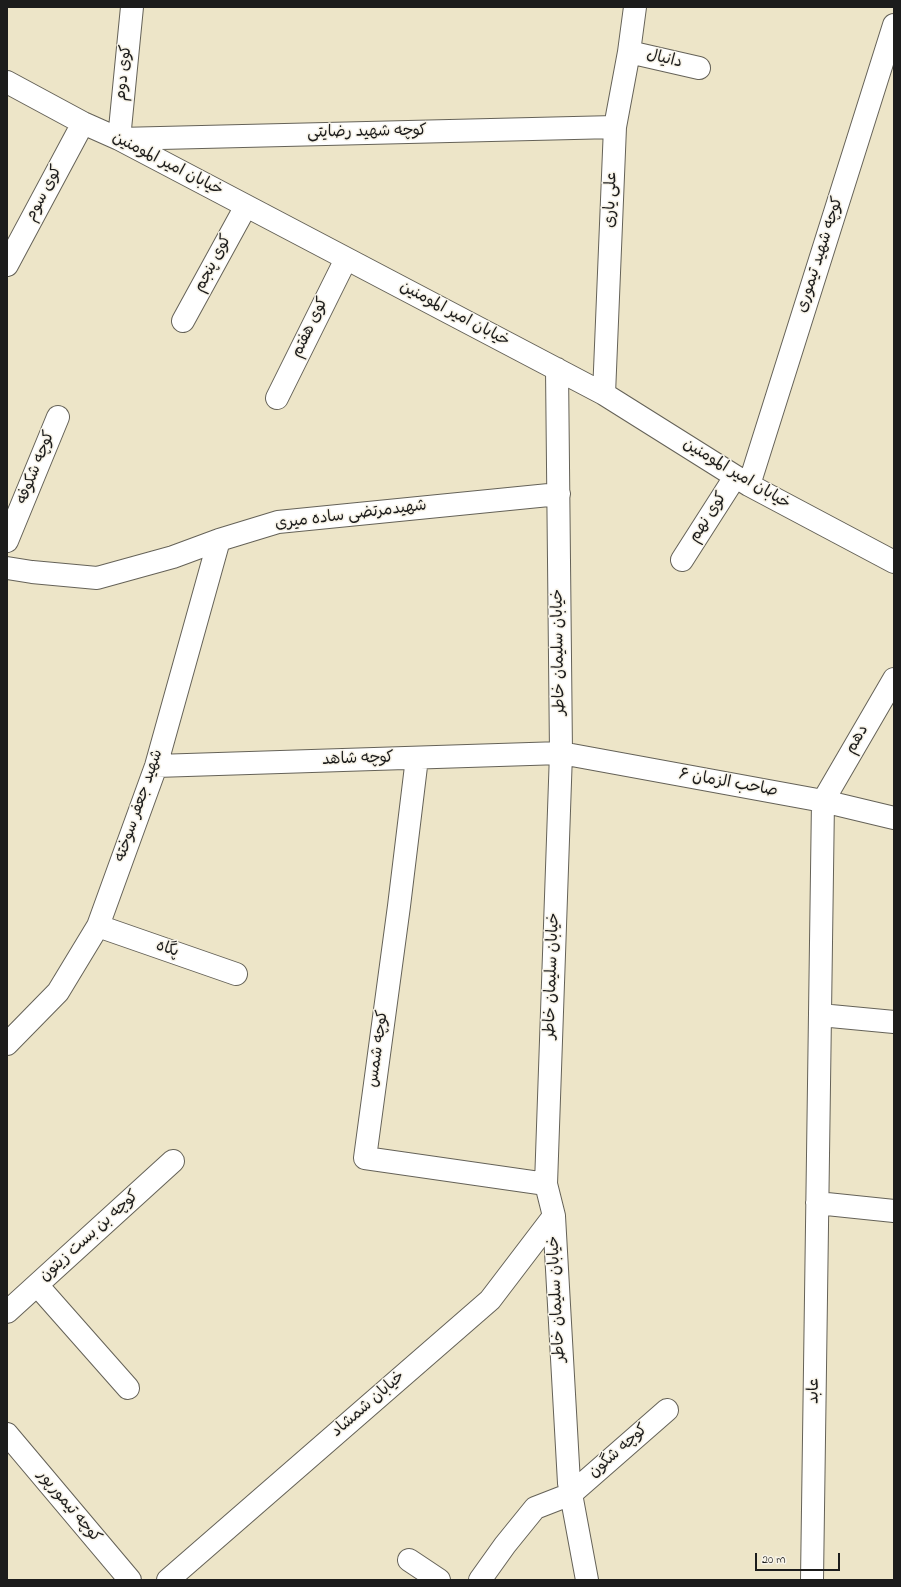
<!DOCTYPE html>
<html>
<head>
<meta charset="utf-8">
<style>
  body { margin:0 }
  #map { position:relative; width:901px; height:1587px; overflow:hidden; background:#ede5c8; font-family:"Indie Flower",sans-serif }
  canvas { display:block }
  .frame { position:absolute; inset:0; border:8px solid #1c1c1c; pointer-events:none }
  .scale { position:absolute; left:755px; top:1553px; width:85px; height:18px; box-sizing:border-box; border:2px solid #1c1c1c; border-top:0; padding-left:5px; font-size:12px; line-height:14px; white-space:nowrap; color:#1c1c1c; -webkit-text-stroke:3px #f7f3e8; paint-order:stroke }
</style>
</head>
<body>
<div id="map">
<canvas width="901" height="1587"></canvas>
<div class="frame"></div>
<div class="scale">20 m</div>
</div>
<script>
const g = document.querySelector('canvas').getContext('2d');
g.lineJoin = 'round';
function toPath(rows) {
  const path = new Path2D();
  for (const r of rows) {
    path.moveTo(r[0], r[1]);
    for (let i = 2; i < r.length; i += 2) path.lineTo(r[i], r[i + 1]);
  }
  return path;
}
function trace(path, color, width, dash) {
  g.strokeStyle = color;
  g.lineWidth = width;
  g.lineCap = dash ? 'butt' : 'round';
  g.setLineDash(dash || []);
  g.stroke(path);
}
function label(font, color, halo, rows, align = 'center') {
  g.font = font + ' "Indie Flower","Playpen Sans Arabic",sans-serif';
  g.lineWidth = 3;
  g.setLineDash([]);
  g.textBaseline = 'middle';
  g.strokeStyle = halo;
  g.fillStyle = color;
  for (const [text, x, y, turn = 0] of rows) {
    g.save();
    g.translate(x, y);
    g.rotate((+turn || 0) * Math.PI / 180);
    g.textAlign = isNaN(turn) ? turn : align;
    if (halo) g.strokeText(text, 0, 0);
    g.fillText(text, 0, 0);
    g.restore();
  }
}
const minor = toPath([
  [132,7,119,139,615,127],
  [629,52,699,68],
  [7,82,83,123,119,139,604,394,749,485,894,562],
  [7,265,83,123],
  [183,321,246,206],
  [557,369,561,753,546,1184,554,1216,569,1483,587,1580],
  [604,394,615,127,629,52,635,7],
  [277,398,346,259],
  [749,485,894,25],
  [7,541,58,417],
  [682,560,735,477],
  [7,568,32,572,97,578,173,557,219,540,278,522,559,494],
  [417,758,399,906,365,1158,546,1184],
  [156,766,561,753,823,801,894,818],
  [98,926,236,974],
  [820,1015,894,1022],
  [7,1044,58,992,98,926,156,766,219,540],
  [817,1203,894,1211],
  [37,1285,128,1388],
  [7,1312,173,1161],
  [7,1434,130,1580],
  [409,1560,439,1580],
  [168,1580,490,1300,554,1216],
  [480,1580,505,1545,535,1508,571,1494,667,1410],
  [812,1580,823,801,894,679]
]);
const streetNames = [
  ["دانیال",664,60,13],
  ["کوی دوم",125,73,-84],
  ["کوچه شهید رضایتی",367,133,-1],
  ["خیابان امیر المومنین",167,165,27],
  ["کوی سوم",45,194,-62],
  ["علی یاری",612,200,-88],
  ["کوچه شهید تیموری",821,255,-72],
  ["کوی پنجم",214,264,-62],
  ["خیابان امیر المومنین",454,315,28],
  ["کوی هفتم",311,328,-64],
  ["کوچه شکوفه",37,468,-68],
  ["خیابان امیر المومنین",736,475,31],
  ["شهیدمرتضی ساده میری",351,516,-7],
  ["کوی نهم",709,518,-57],
  ["خیابان سلیمان خاطر",560,652,-91],
  ["دهم",858,740,-60],
  ["کوچه شاهد",358,760,-2],
  ["صاحب الزمان ۶",728,784,10],
  ["شهید جعفر سوخته",140,806,-71],
  ["پگاه",167,950,19],
  ["خیابان سلیمان خاطر",553,976,-88],
  ["کوچه شمس",379,1049,-82],
  ["کوچه بن بست زیتون",90,1237,-42],
  ["خیابان سلیمان خاطر",558,1299,-93],
  ["عابد",815,1391,-89],
  ["خیابان شمشاد",369,1405,-41],
  ["کوچه شگون",619,1452,-41],
  ["کوچه تیمورپور",68,1507,50]
];
trace(minor, '#656258', 24);
trace(minor, '#fff', 22);
label('16px', '#1c1c1c', '#f7f3e8', streetNames);
</script>
</body>
</html>
